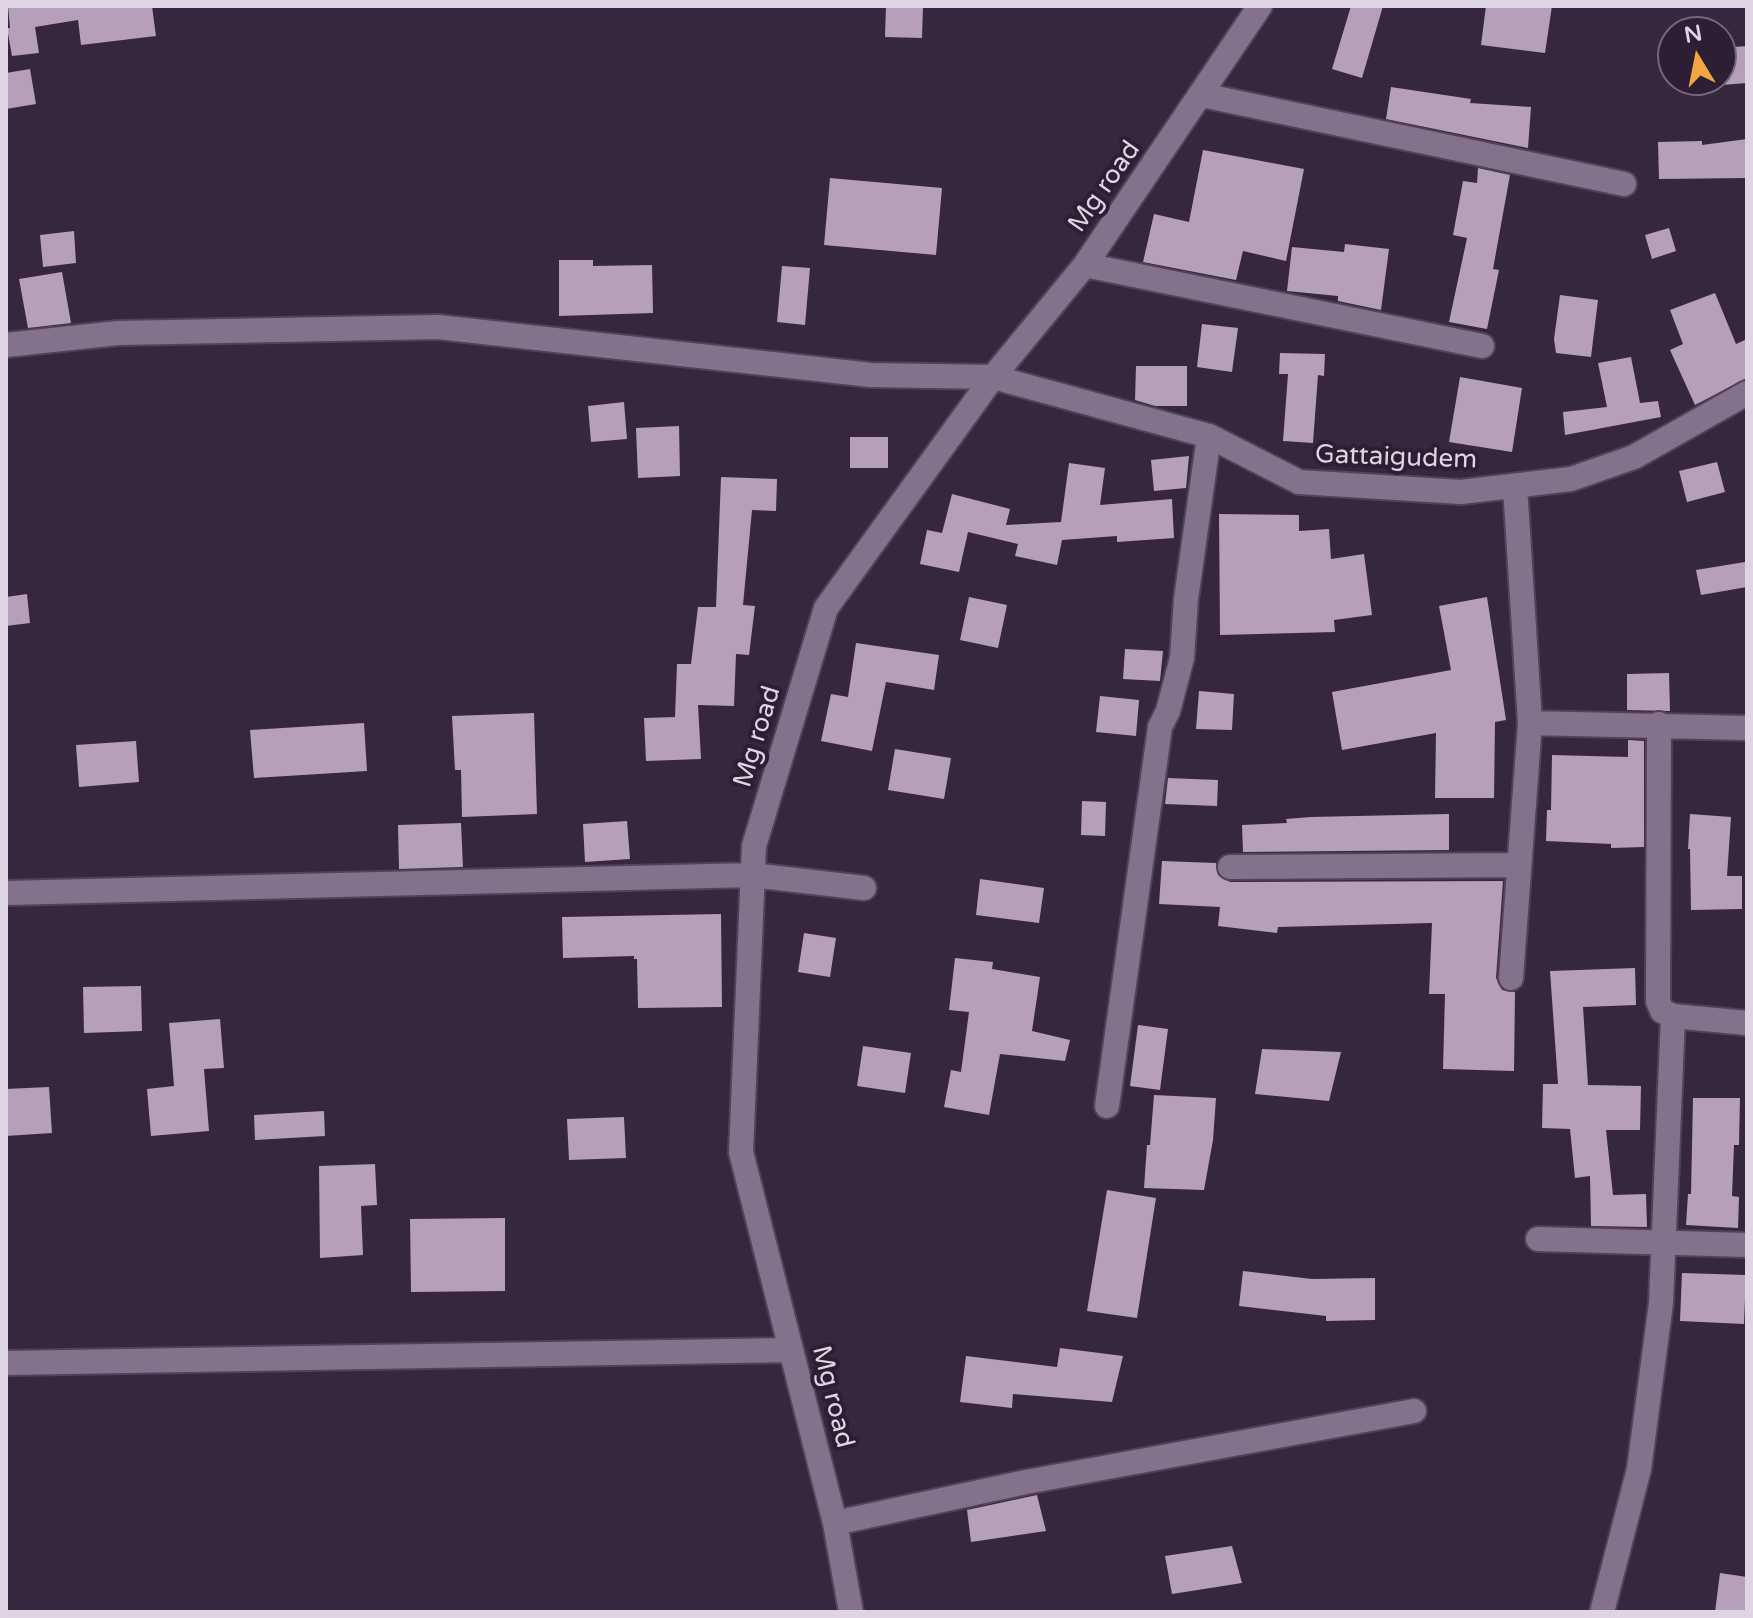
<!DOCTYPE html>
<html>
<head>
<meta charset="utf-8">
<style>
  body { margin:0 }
  #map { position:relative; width:1753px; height:1618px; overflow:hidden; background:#37273e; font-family:"Varela Round",sans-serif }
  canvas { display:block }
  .frame { position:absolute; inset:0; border:8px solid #dfd4e3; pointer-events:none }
  .north { position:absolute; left:1657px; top:16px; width:80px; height:80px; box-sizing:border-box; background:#2d1e34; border:2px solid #74677a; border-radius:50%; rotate:350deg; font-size:22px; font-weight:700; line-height:32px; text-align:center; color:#dfd4e3 }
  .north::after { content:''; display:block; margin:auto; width:28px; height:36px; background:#f3a542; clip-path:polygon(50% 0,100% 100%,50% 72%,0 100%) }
</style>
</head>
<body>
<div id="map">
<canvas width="1753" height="1618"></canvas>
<div class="frame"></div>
<div class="north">N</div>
</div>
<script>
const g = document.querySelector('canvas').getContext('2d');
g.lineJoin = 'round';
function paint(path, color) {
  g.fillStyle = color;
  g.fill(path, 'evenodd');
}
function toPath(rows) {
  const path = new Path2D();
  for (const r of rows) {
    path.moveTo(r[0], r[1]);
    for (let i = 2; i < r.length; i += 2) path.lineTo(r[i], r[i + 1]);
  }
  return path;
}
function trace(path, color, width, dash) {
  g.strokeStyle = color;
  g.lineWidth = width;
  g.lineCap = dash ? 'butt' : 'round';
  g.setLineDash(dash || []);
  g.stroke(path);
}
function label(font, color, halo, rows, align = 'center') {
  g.font = font + ' "Varela Round",sans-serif';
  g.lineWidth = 8;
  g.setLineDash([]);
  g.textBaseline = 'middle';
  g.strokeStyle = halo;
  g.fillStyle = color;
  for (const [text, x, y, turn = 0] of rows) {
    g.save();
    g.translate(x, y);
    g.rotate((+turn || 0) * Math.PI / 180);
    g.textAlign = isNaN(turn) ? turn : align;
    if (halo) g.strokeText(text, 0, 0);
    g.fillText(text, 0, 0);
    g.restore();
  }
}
const building = toPath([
  [8,6,152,6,156,36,81,45,78,20,35,27,39,53,12,56,7,28,10,28],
  [886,6,923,6,922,38,885,37],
  [1351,6,1383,6,1362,78,1332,69],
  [1486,6,1552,6,1545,53,1481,45],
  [1747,46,1747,83,1721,85,1721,48],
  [30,69,36,104,6,109,6,73],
  [1391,87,1471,99,1470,103,1531,107,1528,148,1386,119],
  [1747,139,1747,178,1659,179,1658,142,1702,141,1702,145],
  [1203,150,1304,169,1286,261,1243,251,1236,280,1143,262,1154,214,1189,222],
  [1478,168,1510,175,1493,269,1499,270,1487,329,1449,322,1467,238,1453,235,1463,181,1477,183],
  [830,178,942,188,936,255,824,245],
  [1669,228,1676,251,1652,259,1645,235],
  [74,231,76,263,43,267,40,235],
  [1345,244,1389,249,1381,310,1338,301,1338,296,1287,291,1292,247,1344,252],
  [559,260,593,260,593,266,652,265,653,313,559,316],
  [782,266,810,268,805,325,777,322],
  [62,272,71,323,28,328,19,279],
  [1715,293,1736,344,1747,339,1747,378,1695,405,1670,350,1683,344,1670,310],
  [1560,295,1598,300,1591,357,1556,353,1554,339],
  [1202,324,1238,328,1232,372,1197,367],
  [1280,353,1325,354,1324,376,1318,375,1313,443,1283,441,1288,374,1279,374],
  [1631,357,1640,403,1658,401,1661,417,1565,435,1563,412,1607,407,1598,363],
  [1136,366,1187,366,1187,406,1155,406,1135,400],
  [1460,377,1522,388,1512,452,1449,442],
  [624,402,627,439,591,442,588,406],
  [679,426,680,476,638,478,636,428],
  [850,437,888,437,888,468,850,468],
  [1189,456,1186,488,1154,491,1151,460],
  [1717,462,1725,492,1687,502,1679,471],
  [1069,463,1105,468,1100,505,1172,499,1174,538,1117,542,1117,536,1062,540,1057,565,1015,556,1018,544,968,532,959,572,920,564,927,530,942,533,952,494,1010,509,1006,525,1061,522],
  [721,477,777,479,776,511,752,510,743,605,755,606,749,655,736,654,734,706,698,705,701,759,646,761,644,718,675,717,677,664,691,664,698,607,716,607],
  [1219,514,1299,515,1299,531,1329,529,1331,559,1364,554,1372,615,1334,620,1335,632,1220,635],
  [1745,562,1747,587,1701,595,1696,570],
  [27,594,30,623,6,626,6,597],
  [969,597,1007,605,998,648,960,640],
  [1487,597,1506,720,1495,722,1494,798,1435,798,1436,733,1342,750,1332,692,1451,670,1439,606],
  [856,643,939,655,934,690,886,682,872,751,821,741,831,694,848,697],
  [1125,649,1163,651,1160,681,1123,679],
  [1669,673,1670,711,1627,710,1627,674],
  [1199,691,1234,694,1232,730,1196,729],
  [1100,696,1139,700,1136,736,1096,732],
  [534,713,537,814,462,817,461,770,455,770,452,716],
  [364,723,367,771,254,778,250,730],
  [1628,740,1644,741,1644,847,1611,848,1611,844,1546,841,1547,810,1551,810,1552,755,1628,757],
  [136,741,139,782,79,787,76,745],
  [895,749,951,758,944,799,888,790],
  [1168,778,1218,780,1217,806,1165,804],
  [1082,801,1106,802,1105,836,1081,835],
  [1449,814,1449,850,1243,852,1242,825,1287,823,1286,819,1311,817],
  [1690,814,1731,817,1727,876,1742,876,1742,909,1691,910,1690,849,1688,849],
  [627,821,630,859,585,862,583,824],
  [461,823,463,867,399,869,398,825],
  [1162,861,1216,863,1218,875,1230,882,1503,881,1496,978,1502,990,1515,992,1514,1071,1443,1069,1445,994,1429,994,1432,923,1278,927,1277,933,1218,926,1220,907,1159,904],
  [980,879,1044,888,1039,923,976,915],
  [721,914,722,1007,638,1008,637,959,634,959,634,956,563,958,562,917],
  [804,933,836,938,830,977,798,972],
  [955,958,993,962,992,969,1040,977,1032,1031,1070,1040,1065,1061,1000,1054,989,1115,944,1107,951,1070,961,1072,969,1012,949,1010],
  [1635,968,1636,1005,1583,1007,1588,1085,1641,1086,1640,1130,1606,1130,1613,1195,1646,1194,1647,1227,1591,1226,1590,1176,1575,1178,1570,1129,1542,1128,1543,1084,1558,1084,1550,971],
  [141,986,142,1031,84,1033,83,987],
  [220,1019,224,1068,204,1069,209,1131,151,1136,147,1089,174,1086,169,1023],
  [1138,1025,1168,1029,1160,1090,1130,1086],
  [863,1046,911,1053,905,1093,857,1086],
  [1262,1049,1341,1052,1329,1101,1255,1094],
  [49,1087,52,1133,6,1136,6,1089],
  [1154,1095,1216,1098,1213,1140,1204,1190,1144,1188,1147,1145,1150,1145],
  [1693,1098,1740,1098,1739,1145,1734,1145,1732,1196,1739,1197,1738,1228,1686,1225,1688,1194,1691,1194],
  [324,1111,325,1136,255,1140,254,1115],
  [624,1117,626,1158,569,1160,567,1119],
  [375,1164,377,1205,361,1206,363,1255,320,1258,319,1166],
  [1107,1190,1156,1198,1137,1318,1087,1311],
  [505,1218,505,1291,411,1292,410,1219],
  [1243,1271,1312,1279,1375,1278,1375,1320,1326,1321,1326,1316,1239,1306],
  [1682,1273,1746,1275,1744,1324,1680,1321],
  [1060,1348,1123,1356,1112,1402,1013,1394,1012,1408,960,1402,966,1356,1057,1367],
  [1037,1495,1046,1531,971,1542,967,1510],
  [1232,1546,1242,1583,1172,1594,1165,1556],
  [1720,1573,1747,1577,1747,1612,1715,1612]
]);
const street = toPath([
  [1202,95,1624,184],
  [1085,265,1482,346],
  [6,345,118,333,438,327,871,375,993,377,1209,436,1299,482,1461,492,1571,479,1634,457,1747,393],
  [1530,723,1747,728],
  [1659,724,1658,1001,1662,1011,1673,1016,1747,1023],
  [1230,867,1519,865],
  [6,893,752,875,864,888],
  [1511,978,1530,723,1515,486],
  [1107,1106,1160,727,1168,711,1182,658,1186,599,1209,436],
  [1538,1239,1747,1245],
  [6,1363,791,1350],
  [835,1523,1026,1482,1414,1411],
  [851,1612,835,1523,741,1152,754,846,826,608,993,377,1085,265,1260,6],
  [1602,1612,1639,1469,1661,1303,1673,1016]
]);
const streetNames = [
  ["Mg road",1105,187,-55],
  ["Gattaigudem",1396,458,2],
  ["Mg road",758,737,-73],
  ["Mg road",832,1397,76]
];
paint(building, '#b59fb9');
trace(street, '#514356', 28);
trace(street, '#84728c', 24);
label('26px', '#dfd4e3', '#2d1e34', streetNames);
</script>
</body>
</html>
